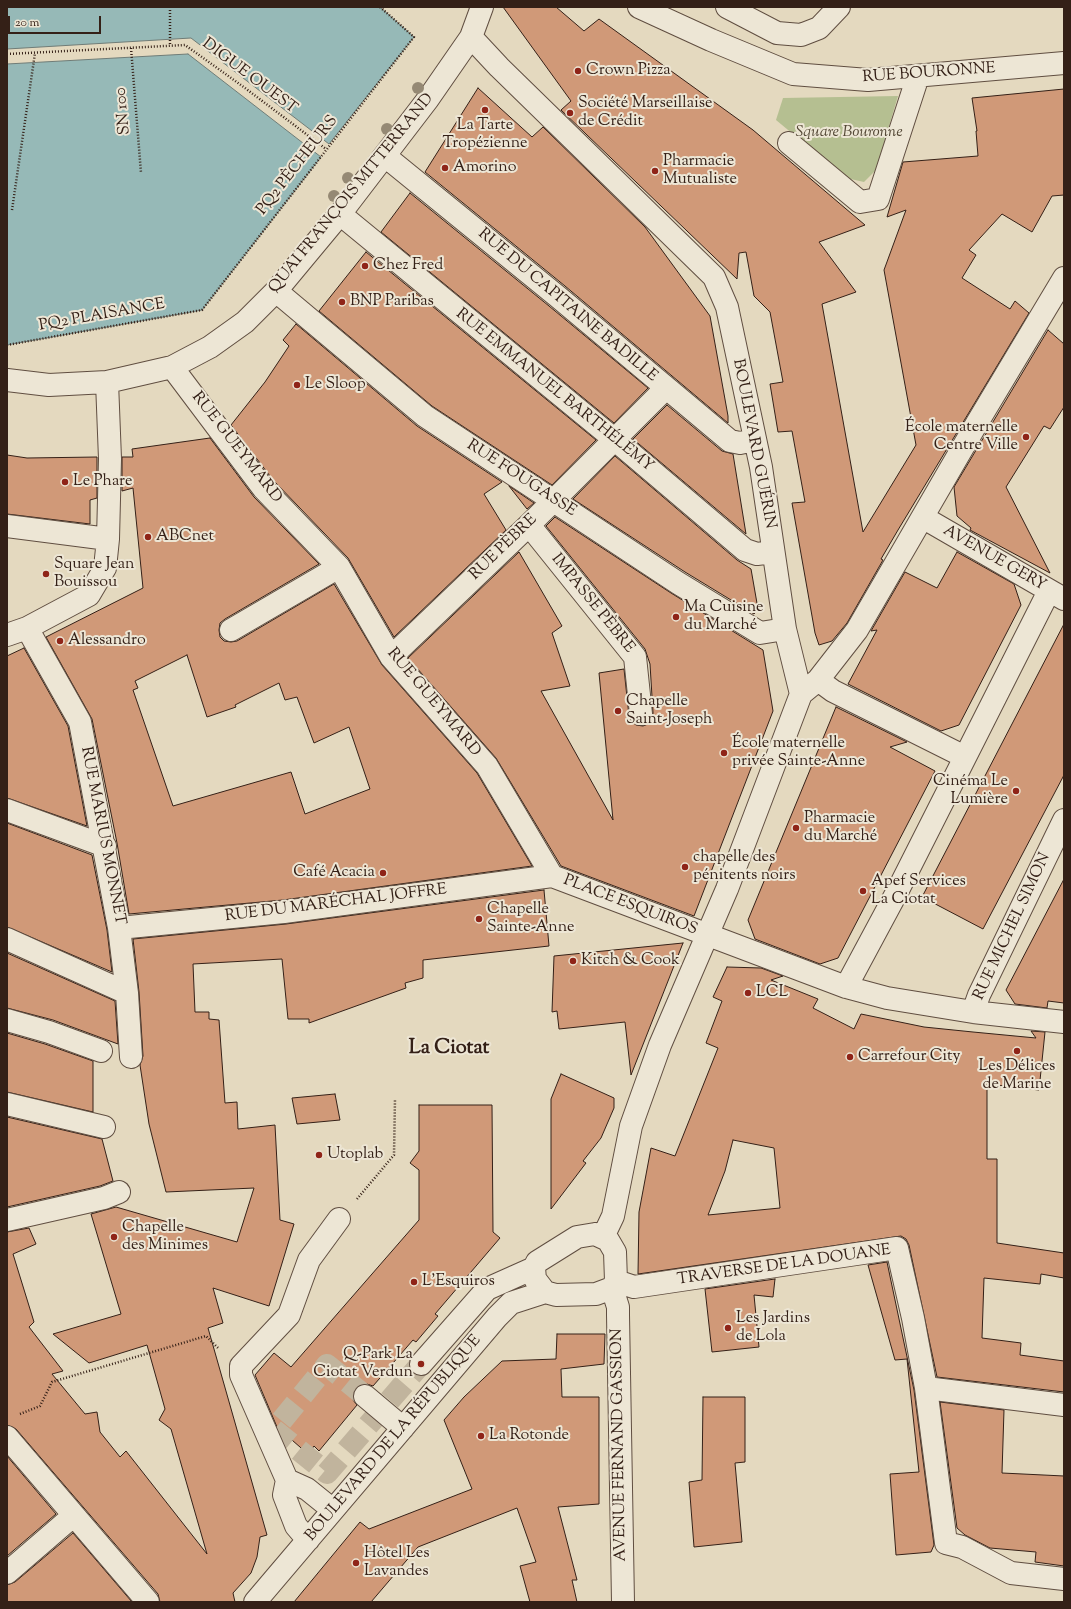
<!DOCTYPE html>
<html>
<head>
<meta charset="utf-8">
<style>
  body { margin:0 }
  #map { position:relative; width:1071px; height:1609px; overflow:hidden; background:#e4d9bf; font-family:"Sorts Mill Goudy",serif }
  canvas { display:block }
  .frame { position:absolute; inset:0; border:8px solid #342017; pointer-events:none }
  .scale { position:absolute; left:8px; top:16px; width:93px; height:18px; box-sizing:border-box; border:2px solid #342017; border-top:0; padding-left:5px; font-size:12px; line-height:14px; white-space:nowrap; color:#342017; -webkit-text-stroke:3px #ede6d5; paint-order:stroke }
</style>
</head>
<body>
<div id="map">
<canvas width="1071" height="1609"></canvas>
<div class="frame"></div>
<div class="scale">20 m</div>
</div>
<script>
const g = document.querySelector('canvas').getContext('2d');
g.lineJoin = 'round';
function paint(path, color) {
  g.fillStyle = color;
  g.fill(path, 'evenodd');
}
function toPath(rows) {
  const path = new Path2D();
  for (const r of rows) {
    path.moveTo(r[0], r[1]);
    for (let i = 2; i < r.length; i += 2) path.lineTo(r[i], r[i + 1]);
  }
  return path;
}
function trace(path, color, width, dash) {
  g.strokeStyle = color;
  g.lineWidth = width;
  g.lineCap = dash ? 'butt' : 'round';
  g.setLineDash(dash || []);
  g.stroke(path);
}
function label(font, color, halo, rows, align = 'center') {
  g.font = font + ' "Sorts Mill Goudy",serif';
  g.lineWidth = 4;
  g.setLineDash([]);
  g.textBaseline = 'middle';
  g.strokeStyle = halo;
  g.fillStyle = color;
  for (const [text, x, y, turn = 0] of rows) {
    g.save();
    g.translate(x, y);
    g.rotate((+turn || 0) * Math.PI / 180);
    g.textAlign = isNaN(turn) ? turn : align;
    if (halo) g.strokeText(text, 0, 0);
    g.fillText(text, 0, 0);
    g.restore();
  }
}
const green = toPath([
  [898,96,876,170,864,182,846,178,776,120,783,98]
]);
const water = toPath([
  [7,7,380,7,414,37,329,144,191,38,7,49,7,7],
  [188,54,321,157,202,310,7,345,7,64,188,54]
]);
const building = toPath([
  [503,7,556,7,584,31,599,19,753,130,865,225,819,242,856,292,822,304,863,532,916,445,884,270,906,210,887,217,903,162,978,156,976,131,977,131,972,98,1064,89,1064,195,1052,196,1032,232,1002,214,969,250,976,255,962,278,1010,309,1015,301,1029,313,898,530,881,559,883,560,847,623,832,641,819,645,815,633,792,503,805,502,792,431,778,432,770,384,783,382,770,312,754,296,746,252,739,253,737,279,561,110,571,101,503,7],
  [478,88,532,137,543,127,645,227,710,316,728,416,728,423,565,286,425,172,478,88],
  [410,193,549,306,648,388,614,423,381,232,410,193],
  [366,252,596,440,552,485,432,406,319,311,366,252],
  [296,324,417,426,502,482,484,494,506,530,394,637,348,558,273,480,231,425,265,382,289,346,283,340,296,324],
  [1048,330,1064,344,1064,407,1050,429,1044,426,1006,487,1050,573,970,530,971,528,957,516,954,487,1048,330],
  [667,405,722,451,733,454,746,534,633,439,667,405],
  [210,438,254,497,319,564,225,619,220,623,219,630,220,637,224,641,231,642,237,641,334,584,382,665,477,773,532,866,283,900,129,914,117,843,92,719,46,637,143,588,133,488,122,491,122,457,133,457,132,449,210,438],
  [187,655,207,717,236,707,235,705,279,683,285,700,297,697,314,743,349,727,370,789,305,814,291,772,173,806,133,690,138,688,135,681,187,655],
  [7,455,27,458,97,457,97,498,90,500,90,524,7,514,7,455],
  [615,456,737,560,751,569,758,609,754,614,685,572,573,499,615,456],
  [509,486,534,503,527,509,509,486],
  [555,517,671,593,763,650,773,711,694,916,561,866,496,758,408,658,519,552,562,626,552,633,570,686,541,691,613,820,599,673,624,669,629,716,631,721,636,725,643,726,648,724,652,719,653,713,650,664,645,649,546,526,555,517],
  [957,552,1014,584,1021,605,959,725,941,731,848,684,877,630,871,631,905,572,937,588,957,552],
  [1064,624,1064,775,983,929,922,897,1064,624],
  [24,648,68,726,87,826,7,798,7,656,24,648],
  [836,707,907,742,890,747,935,771,838,958,820,964,755,939,748,920,836,707],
  [7,823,92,855,107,930,112,972,7,927,7,823],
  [1064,879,1064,1003,1048,1001,1047,1008,1015,1004,1006,990,1064,879],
  [544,890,549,946,423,960,423,978,405,983,406,988,309,1023,309,1019,288,1019,282,959,193,964,195,1012,209,1012,209,1019,219,1020,225,1103,237,1102,238,1129,275,1125,280,1220,294,1224,269,1306,213,1288,223,1323,208,1328,267,1535,260,1537,257,1557,251,1573,233,1593,235,1602,160,1602,158,1594,16,1429,7,1425,7,1232,29,1228,36,1244,13,1254,34,1322,29,1327,63,1371,52,1374,85,1414,97,1412,100,1432,120,1457,126,1451,207,1554,171,1429,159,1420,165,1409,147,1345,89,1363,53,1334,121,1314,91,1214,116,1207,237,1242,254,1188,166,1192,149,1124,140,1065,143,1056,139,992,133,939,286,924,544,890],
  [683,943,631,1075,625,1022,559,1029,557,1011,552,1012,554,956,683,943],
  [7,953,115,1001,118,1044,53,1020,7,1008,7,953],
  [727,967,761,968,783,976,771,980,818,999,813,1008,854,1029,861,1014,924,1027,973,1032,1036,1038,1031,1031,1045,1032,1039,1090,987,1084,987,1159,997,1159,997,1243,1064,1253,1064,1278,1041,1274,1040,1284,984,1278,982,1338,1021,1343,1020,1355,1064,1361,1064,1392,937,1377,909,1245,906,1239,901,1236,638,1274,639,1212,651,1148,675,1156,718,1048,706,1043,722,1001,713,997,727,967],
  [733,1140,774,1148,780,1208,708,1215,725,1171,733,1140],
  [7,1033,45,1044,93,1061,93,1112,7,1092,7,1033],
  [561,1074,614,1098,614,1108,601,1138,583,1161,586,1163,551,1209,551,1099,561,1074],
  [335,1094,340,1120,297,1124,292,1098,335,1094],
  [419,1105,492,1105,493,1232,500,1238,435,1314,438,1316,416,1342,413,1340,373,1386,367,1384,361,1384,356,1388,353,1394,353,1400,357,1405,319,1451,314,1446,308,1454,277,1427,255,1375,274,1353,291,1367,419,1220,419,1170,410,1163,419,1151,419,1105],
  [7,1117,102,1139,113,1181,100,1186,7,1207,7,1117],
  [887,1262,914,1390,934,1545,931,1552,896,1555,890,1474,919,1472,907,1359,895,1360,868,1265,887,1262],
  [775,1279,773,1297,754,1295,759,1347,712,1352,705,1289,775,1279],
  [557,1334,605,1334,604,1364,561,1369,562,1397,599,1397,599,1504,558,1507,577,1580,572,1580,577,1602,530,1602,520,1566,536,1562,517,1508,418,1547,371,1602,294,1602,360,1522,369,1529,472,1489,444,1420,464,1397,502,1361,556,1359,557,1334],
  [703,1397,745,1397,745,1462,735,1463,742,1542,694,1547,689,1482,702,1480,703,1397],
  [940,1402,1004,1410,1002,1473,1064,1476,1064,1566,1035,1562,1036,1552,990,1548,965,1535,957,1528,940,1402],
  [7,1456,56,1514,7,1556,7,1456],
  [73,1533,132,1602,7,1602,7,1585,15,1582,73,1533]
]);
const minorTunnel = toPath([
  [365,1396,327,1365,274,1430,327,1473,421,1364]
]);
const path = toPath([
  [170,7,170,45],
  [131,48,141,173],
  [7,54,185,45,245,88,326,149],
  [12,210,35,53],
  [7,345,202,310,414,37,380,7],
  [357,1199,394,1155,395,1099],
  [20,1414,40,1406,52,1382,206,1336,219,1349]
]);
const minor = toPath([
  [639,7,711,40,793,74,868,80,1064,63],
  [727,7,777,33,801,35,819,28,839,7],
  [471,37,499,67,714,277,727,307,761,467,785,629,801,694,727,889,660,1045,631,1126,613,1216,603,1237],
  [789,143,860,202,878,199,918,76],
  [385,156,557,296,730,441,740,443,754,440],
  [340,214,614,439,745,550,757,554,773,552],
  [276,291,425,416,678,583,760,633,785,629],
  [172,367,263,488,339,567,391,657,487,766,552,876],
  [7,380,49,385,107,382,172,367,210,347,245,322,276,291,340,214,428,99,471,37,482,7],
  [924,518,1064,599],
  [529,525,635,657,641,714],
  [7,526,108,539],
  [27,628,80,722,119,928,127,993,131,1057],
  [231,630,339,567],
  [7,635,27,628,89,595,105,568,108,539,110,459,107,382],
  [391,657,529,525,660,394,667,389],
  [818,680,833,691,965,757],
  [801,694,818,680,857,630,977,423,1064,278],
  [7,810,105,846],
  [119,928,284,912,552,876,846,987,887,998,973,1012,1064,1022],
  [7,939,127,993],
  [846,987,897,892,1049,591],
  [973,1012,979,995,1064,820],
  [7,1020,49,1032,101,1051],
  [7,1104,104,1127],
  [7,1220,104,1198,119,1192],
  [595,1234,608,1240,615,1252,616,1281,612,1288,596,1294,556,1295,545,1292,535,1279,534,1268,537,1262,577,1237,595,1234],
  [616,1281,634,1287,897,1248,913,1318,926,1388,946,1543,962,1547,1011,1573,1064,1579],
  [612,1288,618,1307,618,1315,623,1602],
  [421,1364,487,1289,534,1268],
  [926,1388,1064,1405],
  [365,1396,403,1428],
  [7,1437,148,1602],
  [287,1480,307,1489,333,1510],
  [308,1540,296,1526,284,1495,287,1480,241,1375,241,1366,289,1315,309,1260,339,1219],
  [7,1573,73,1516],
  [255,1602,497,1317,511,1303,545,1292]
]);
const trees = [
  [418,88],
  [387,129],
  [348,178],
  [334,196]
];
const markers = [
  [578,71,4,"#8f2418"],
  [485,110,4,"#8f2418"],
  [570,113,4,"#8f2418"],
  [445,168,4,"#8f2418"],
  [655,171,4,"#8f2418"],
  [365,266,4,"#8f2418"],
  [342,302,4,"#8f2418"],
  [297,385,4,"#8f2418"],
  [1026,437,4,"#8f2418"],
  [65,482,4,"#8f2418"],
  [148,537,4,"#8f2418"],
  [46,574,4,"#8f2418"],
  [676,617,4,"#8f2418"],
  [60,641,4,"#8f2418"],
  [618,711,4,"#8f2418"],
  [724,753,4,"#8f2418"],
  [1016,791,4,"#8f2418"],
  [796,828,4,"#8f2418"],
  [685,867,4,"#8f2418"],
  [383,873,4,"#8f2418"],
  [863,891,4,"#8f2418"],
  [479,919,4,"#8f2418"],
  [573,961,4,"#8f2418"],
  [748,993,4,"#8f2418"],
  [1017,1051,4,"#8f2418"],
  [850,1057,4,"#8f2418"],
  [319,1155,4,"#8f2418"],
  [114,1237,4,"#8f2418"],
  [414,1282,4,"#8f2418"],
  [728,1328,4,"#8f2418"],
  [421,1364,4,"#8f2418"],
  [481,1436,4,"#8f2418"],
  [356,1563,4,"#8f2418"]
];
const poiNames = [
  ["Crown Pizza",586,71],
  ["Société Marseillaise",578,104],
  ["de Crédit",578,122],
  ["La Tarte",485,126,"center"],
  ["Tropézienne",485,144,"center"],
  ["Pharmacie",663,162],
  ["Mutualiste",663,180],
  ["Amorino",453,168],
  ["Chez Fred",373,266],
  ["BNP Paribas",350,302],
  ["Le Sloop",305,385],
  ["École maternelle",1018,428,"right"],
  ["Centre Ville",1018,446,"right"],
  ["Le Phare",73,482],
  ["ABCnet",156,537],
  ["Square Jean",54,565],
  ["Bouissou",54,583],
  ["Ma Cuisine",684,608],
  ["du Marché",684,626],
  ["Alessandro",68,641],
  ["Chapelle",626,702],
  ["Saint-Joseph",626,720],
  ["École maternelle",732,744],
  ["privée Sainte-Anne",732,762],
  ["Cinéma Le",1008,782,"right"],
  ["Lumière",1008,800,"right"],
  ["Pharmacie",804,819],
  ["du Marché",804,837],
  ["chapelle des",693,858],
  ["pénitents noirs",693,876],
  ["Café Acacia",375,873,"right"],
  ["Apef Services",871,882],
  ["La Ciotat",871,900],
  ["Chapelle",487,910],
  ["Sainte-Anne",487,928],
  ["Kitch & Cook",581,961],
  ["LCL",756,993],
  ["Carrefour City",858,1057],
  ["Les Délices",1017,1067,"center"],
  ["de Marine",1017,1085,"center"],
  ["Utoplab",327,1155],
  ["Chapelle",122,1228],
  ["des Minimes",122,1246],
  ["L'Esquiros",422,1282],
  ["Les Jardins",736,1319],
  ["de Lola",736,1337],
  ["Q-Park La",413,1355,"right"],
  ["Ciotat Verdun",413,1373,"right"],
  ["La Rotonde",489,1436],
  ["Hôtel Les",364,1554],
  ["Lavandes",364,1572]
];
const streetNames = [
  ["RUE BOURONNE",929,74,-4],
  ["DIGUE OUEST",249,77,37],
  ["SN 100",124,111,-95],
  ["PQ2 PÊCHEURS",298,166,-52],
  ["QUAI FRANÇOIS MITTERRAND",352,194,-51],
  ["RUE DU CAPITAINE BADILLE",567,306,40],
  ["PQ2 PLAISANCE",102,316,-10],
  ["RUE EMMANUEL BARTHÉLÉMY",554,391,39],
  ["BOULEVARD GUÉRIN",753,444,79],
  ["RUE GUEYMARD",236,448,52],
  ["RUE FOUGASSE",521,479,33],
  ["RUE PÈBRE",504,548,-44],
  ["AVENUE GERY",994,559,30],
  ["IMPASSE PÈBRE",592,604,51],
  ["RUE GUEYMARD",433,703,50],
  ["RUE MARIUS MONNET",102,836,79],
  ["RUE DU MARÉCHAL JOFFRE",336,904,-7],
  ["PLACE ESQUIROS",630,906,21],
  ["RUE MICHEL SIMON",1013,927,-65],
  ["TRAVERSE DE LA DOUANE",784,1266,-8],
  ["BOULEVARD DE LA RÉPUBLIQUE",394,1439,-50],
  ["AVENUE FERNAND GASSION",620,1445,-91]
];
const parkNames = [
  ["Square Bouronne",849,133]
];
const districtNames = [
  ["La Ciotat",449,1050]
];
paint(green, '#b5bf91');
paint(water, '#96b9b7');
trace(water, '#6f7c77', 1);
paint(building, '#d09978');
trace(building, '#342017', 1);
trace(minorTunnel, '#c1b49d', 22, [22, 11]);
trace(minor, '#604e41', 24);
trace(path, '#342017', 2.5, [1, 2]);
trace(minor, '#ede6d5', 22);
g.fillStyle = '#958974';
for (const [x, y] of trees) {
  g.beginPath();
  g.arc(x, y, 6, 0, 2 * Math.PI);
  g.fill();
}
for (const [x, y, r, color] of markers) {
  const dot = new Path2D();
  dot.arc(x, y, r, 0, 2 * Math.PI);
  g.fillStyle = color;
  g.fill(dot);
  trace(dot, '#ede6d5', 1.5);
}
label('16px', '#342017', '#ede6d5', poiNames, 'left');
label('16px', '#342017', '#ede6d5', streetNames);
label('italic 16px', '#544836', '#ede6d5', parkNames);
label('bold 20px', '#342017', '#ede6d5', districtNames);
</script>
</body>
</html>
